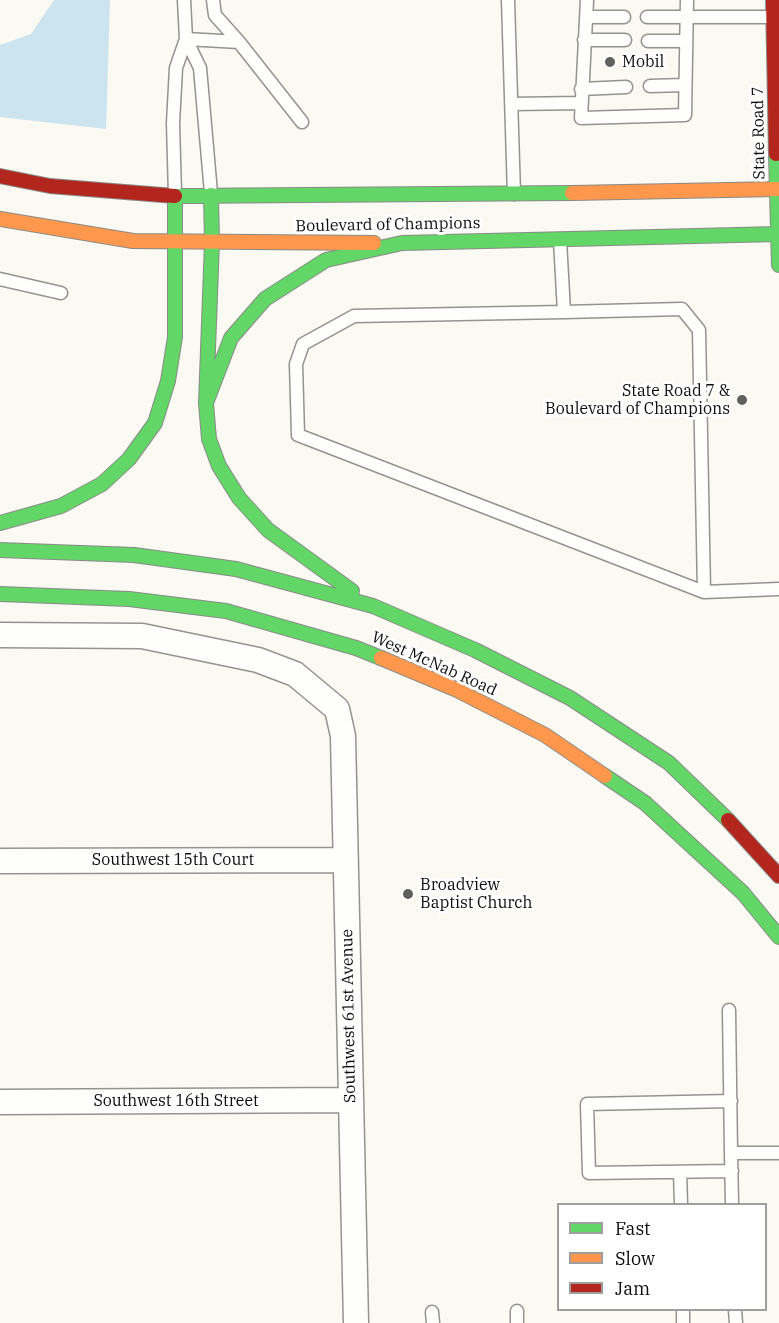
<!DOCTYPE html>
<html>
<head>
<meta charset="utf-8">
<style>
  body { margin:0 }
  #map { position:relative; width:779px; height:1323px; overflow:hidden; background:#faf9f2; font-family:"IBM Plex Serif",serif }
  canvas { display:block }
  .legend { position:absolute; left:557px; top:1203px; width:210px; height:108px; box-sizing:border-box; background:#fff; border:2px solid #9e9e9e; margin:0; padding:8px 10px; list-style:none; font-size:18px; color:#0d0d0d }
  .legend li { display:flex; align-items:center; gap:12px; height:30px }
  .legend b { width:30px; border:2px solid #9e9e9e }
</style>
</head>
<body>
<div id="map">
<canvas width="779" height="1323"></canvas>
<ul class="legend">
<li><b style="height:8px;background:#63d668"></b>Fast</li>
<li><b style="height:8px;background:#ff974d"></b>Slow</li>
<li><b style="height:8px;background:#b3261e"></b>Jam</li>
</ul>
</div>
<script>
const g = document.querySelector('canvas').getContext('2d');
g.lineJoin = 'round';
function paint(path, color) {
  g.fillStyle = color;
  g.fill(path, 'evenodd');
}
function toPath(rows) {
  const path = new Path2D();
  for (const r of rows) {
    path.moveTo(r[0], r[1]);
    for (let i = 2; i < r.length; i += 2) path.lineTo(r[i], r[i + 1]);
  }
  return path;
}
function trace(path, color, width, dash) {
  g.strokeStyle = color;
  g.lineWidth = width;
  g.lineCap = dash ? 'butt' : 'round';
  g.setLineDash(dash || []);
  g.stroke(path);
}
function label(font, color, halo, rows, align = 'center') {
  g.font = font + ' "IBM Plex Serif",serif';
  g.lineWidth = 6;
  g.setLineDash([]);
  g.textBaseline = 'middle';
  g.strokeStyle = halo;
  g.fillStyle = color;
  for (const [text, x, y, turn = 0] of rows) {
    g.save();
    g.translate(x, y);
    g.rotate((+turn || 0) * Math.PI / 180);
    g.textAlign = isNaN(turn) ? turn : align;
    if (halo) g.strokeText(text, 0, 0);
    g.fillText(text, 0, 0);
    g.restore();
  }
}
const water = toPath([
  [54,0,110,0,106,129,0,117,0,45,31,34]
]);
const lane = toPath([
  [213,0,215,15,239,42],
  [508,0,514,194],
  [587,0,581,118,685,115,687,0],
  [586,17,624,17],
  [647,17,772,17],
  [186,39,200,68,211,193],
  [186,39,239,42,302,122],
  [584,40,625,40],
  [648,41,686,41],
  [650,86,685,85],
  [581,89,626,87],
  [511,104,581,103],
  [175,195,173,123,176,68,186,39,184,0],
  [560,240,564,312,354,316,303,344,296,364,298,435,704,592,779,589],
  [0,279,61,293],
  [564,312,682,309,699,330,704,592],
  [729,1010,731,1153,779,1153],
  [731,1101,587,1104,589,1173,732,1171],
  [731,1153,732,1204],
  [680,1172,681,1204],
  [683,1310,683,1323],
  [735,1310,736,1323],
  [517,1311,517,1323],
  [432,1312,433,1323]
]);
const street = toPath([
  [0,635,142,636,258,660,295,674,337,709,343,736,356,1323],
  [0,861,345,860],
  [0,1102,351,1100]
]);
const fast = toPath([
  [776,154,779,265],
  [211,195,212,242,206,403,209,439,219,466,239,498,268,530,352,591],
  [206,403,231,338,265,299,326,260,402,243,779,234],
  [0,523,61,506,102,484,129,459,155,423,168,381,175,337,175,196,572,193],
  [0,550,134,555,236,569,373,606,475,650,570,698,669,763,728,820],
  [0,594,129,599,226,611,356,648,381,658],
  [605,776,645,803,743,893,779,937]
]);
const slow = toPath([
  [572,193,779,189],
  [0,219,133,241,374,243],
  [381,658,455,689,545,735,605,776]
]);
const jam = toPath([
  [773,0,776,154],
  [0,176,50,186,175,196],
  [728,820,779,876]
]);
const markers = [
  [610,62,6,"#60605d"],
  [742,400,6,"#60605d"],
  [408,894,6,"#60605d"]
];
const poiNames = [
  ["Mobil",622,62],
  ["State Road 7 &",730,391,"right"],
  ["Boulevard of Champions",730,409,"right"],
  ["Broadview",420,885],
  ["Baptist Church",420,903]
];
const streetNames = [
  ["State Road 7",759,133,-91],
  ["Boulevard of Champions",388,225,-1],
  ["West McNab Road",434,664,24],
  ["Southwest 15th Court",173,860],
  ["Southwest 61st Avenue",349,1016,-91],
  ["Southwest 16th Street",176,1101]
];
paint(water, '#cce3f0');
trace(lane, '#949390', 15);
trace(street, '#949390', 27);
trace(fast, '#8a8a87', 16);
trace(slow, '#8a8a87', 16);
trace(jam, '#8a8a87', 16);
trace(lane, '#fefefd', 12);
trace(street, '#fefefd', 24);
trace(fast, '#63d668', 14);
trace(slow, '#ff974d', 14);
trace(jam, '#b3261e', 14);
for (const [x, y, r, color] of markers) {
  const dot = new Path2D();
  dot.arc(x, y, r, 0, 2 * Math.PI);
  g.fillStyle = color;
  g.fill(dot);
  trace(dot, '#fff', 2);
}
label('16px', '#0d0d0d', '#fff', poiNames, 'left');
label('16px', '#0d0d0d', '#fff', streetNames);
</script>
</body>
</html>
